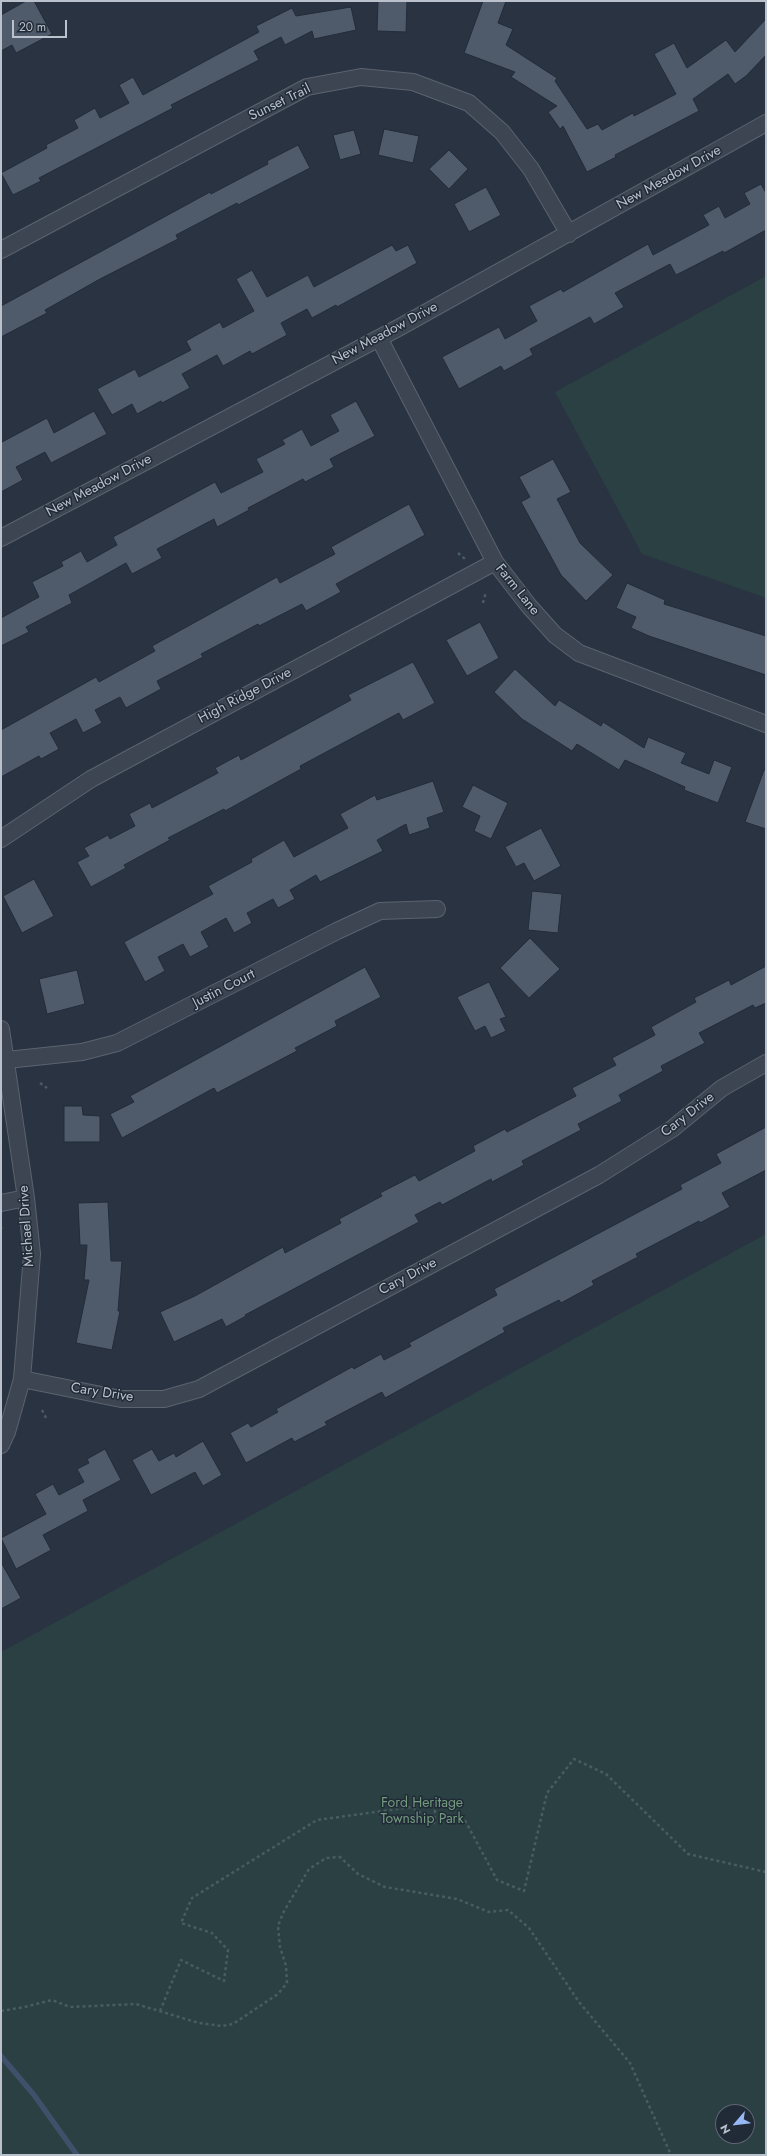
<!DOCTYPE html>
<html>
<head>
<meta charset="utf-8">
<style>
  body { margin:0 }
  #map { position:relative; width:767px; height:2156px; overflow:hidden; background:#293342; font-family:Jost,sans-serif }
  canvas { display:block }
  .frame { position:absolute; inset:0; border:2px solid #bac0cc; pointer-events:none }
  .north { position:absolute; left:715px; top:2104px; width:40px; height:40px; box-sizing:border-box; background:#212a37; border:1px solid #5e6673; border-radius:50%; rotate:242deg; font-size:11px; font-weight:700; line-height:16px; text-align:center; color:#bac0cc }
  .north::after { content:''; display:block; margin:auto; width:14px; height:18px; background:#97b8f4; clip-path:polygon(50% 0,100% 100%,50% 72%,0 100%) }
  .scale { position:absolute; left:12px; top:20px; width:55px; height:18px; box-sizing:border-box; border:2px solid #bac0cc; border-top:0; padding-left:5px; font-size:12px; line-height:14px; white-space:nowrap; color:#bac0cc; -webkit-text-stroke:3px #212a37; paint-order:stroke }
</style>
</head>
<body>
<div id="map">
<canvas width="767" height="2156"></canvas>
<div class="frame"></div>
<div class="north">N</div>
<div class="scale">20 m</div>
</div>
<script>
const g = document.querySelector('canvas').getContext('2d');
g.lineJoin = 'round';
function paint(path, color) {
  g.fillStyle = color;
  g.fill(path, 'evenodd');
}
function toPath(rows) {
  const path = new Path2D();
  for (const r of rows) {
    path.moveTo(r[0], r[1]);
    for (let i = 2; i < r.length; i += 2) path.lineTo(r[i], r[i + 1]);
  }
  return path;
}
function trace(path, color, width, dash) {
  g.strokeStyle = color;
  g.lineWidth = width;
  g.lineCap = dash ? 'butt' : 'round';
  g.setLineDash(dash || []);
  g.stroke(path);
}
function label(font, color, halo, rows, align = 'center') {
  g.font = font + ' Jost,sans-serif';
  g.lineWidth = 3;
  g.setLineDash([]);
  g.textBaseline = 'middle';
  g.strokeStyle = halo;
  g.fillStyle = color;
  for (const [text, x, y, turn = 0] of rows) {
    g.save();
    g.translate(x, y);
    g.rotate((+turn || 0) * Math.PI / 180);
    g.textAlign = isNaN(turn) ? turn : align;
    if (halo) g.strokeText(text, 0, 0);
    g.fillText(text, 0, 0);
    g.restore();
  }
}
const green = toPath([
  [766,276,766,598,642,554,555,392],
  [766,1234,766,2155,1,2155,1,1652],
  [723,2112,747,2112,747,2136,723,2136]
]);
const stream = toPath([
  [1,2056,34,2095,77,2155]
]);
const building = toPath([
  [26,1,34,1,52,34,16,53,12,45,1,51,1,15,26,1],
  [378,1,407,1,406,32,377,31,378,1],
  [483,1,506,1,498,23,513,29,506,45,557,78,555,81,587,129,598,124,602,130,633,113,634,116,676,94,654,54,674,43,687,68,726,40,735,52,766,19,766,55,746,76,735,84,728,74,693,99,699,111,615,155,616,157,587,172,563,126,560,129,548,112,557,106,511,77,515,72,464,53,483,1],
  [351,7,356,30,314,39,312,31,285,45,281,37,254,51,259,60,171,105,173,108,39,178,41,181,13,195,1,173,47,148,46,145,78,128,74,120,95,108,100,118,129,103,119,85,133,77,143,95,259,32,256,26,292,8,296,16,351,7],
  [384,129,419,136,413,163,378,155,384,129],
  [354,130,361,154,340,160,333,135,354,130],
  [298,145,310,168,238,205,237,203,176,235,178,239,100,279,45,310,47,313,1,337,1,306,210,192,211,194,268,164,267,161,298,145],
  [449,150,468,169,449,189,429,169,449,150],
  [761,184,766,193,766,230,724,253,723,251,676,275,670,264,615,293,624,307,594,324,590,317,530,349,533,355,504,371,501,366,459,389,442,357,499,327,505,339,537,321,529,306,561,289,563,292,648,244,653,255,709,225,703,215,719,206,725,218,750,204,744,193,761,184],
  [486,187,501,215,469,232,454,204,486,187],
  [392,245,396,251,408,245,417,263,337,307,336,305,312,318,307,309,281,323,287,335,252,354,250,351,223,366,217,355,182,374,190,388,162,403,161,401,137,414,132,404,112,415,97,389,135,369,139,377,191,350,186,341,220,322,223,328,254,311,236,279,252,270,267,297,308,275,314,287,392,245],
  [356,401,375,436,330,459,334,467,305,482,303,479,248,508,249,510,217,527,214,519,157,549,162,558,132,574,126,563,69,595,72,603,26,627,29,632,1,646,1,618,39,597,32,582,63,566,61,562,81,551,87,562,117,545,113,537,215,482,221,493,263,472,256,459,285,444,282,440,302,429,311,446,339,431,330,415,356,401],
  [94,411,107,434,51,463,45,452,16,467,23,480,1,492,1,440,2,442,47,418,54,433,94,411],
  [553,459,571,492,557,499,580,543,613,575,586,601,561,575,521,502,530,497,519,477,553,459],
  [409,504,425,535,336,584,341,592,306,611,302,604,259,626,258,624,201,654,203,657,157,681,161,689,126,708,120,697,95,710,102,723,83,733,76,719,50,733,59,749,41,759,39,756,1,777,1,730,96,677,99,682,155,651,152,646,277,577,280,583,335,554,331,547,409,504],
  [627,583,665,600,664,604,766,636,766,675,649,636,631,628,636,617,616,608,627,583],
  [480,622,499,658,467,676,446,640,480,622],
  [413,662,435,703,403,720,399,713,300,766,301,769,225,811,224,809,168,838,170,840,124,865,126,868,91,887,77,862,89,856,84,848,108,835,110,839,135,826,129,814,150,803,152,808,218,773,215,768,239,755,241,760,351,700,348,695,413,662],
  [515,669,555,706,559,700,601,726,603,722,644,748,648,737,686,753,681,763,709,774,714,760,732,767,718,803,684,790,685,787,625,760,619,770,577,744,572,751,522,719,494,692,515,669],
  [764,770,766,770,766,829,745,822,764,770],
  [433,781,444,812,427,818,430,828,409,835,406,824,377,840,383,851,320,882,316,875,290,890,295,899,278,908,273,899,247,913,252,923,234,933,226,918,201,932,209,947,190,957,183,944,158,957,165,971,145,982,124,942,213,894,208,886,252,862,251,859,284,840,294,857,348,828,340,814,375,795,377,800,433,781],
  [473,785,508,803,491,839,474,831,480,816,462,807,473,785],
  [541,828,561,866,534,881,524,863,516,867,505,847,541,828],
  [34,879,54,916,22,933,3,896,34,879],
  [532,891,562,894,558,933,528,930,532,891],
  [530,938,560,969,529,998,500,968,530,938],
  [766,966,766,1003,755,1008,753,1005,699,1033,705,1043,661,1066,663,1071,619,1095,622,1101,578,1124,581,1130,522,1161,524,1165,492,1182,491,1179,442,1205,440,1202,415,1215,419,1222,245,1315,246,1316,226,1327,222,1319,174,1342,160,1312,195,1296,283,1247,285,1253,341,1223,339,1219,382,1196,380,1193,415,1175,419,1181,475,1151,473,1146,505,1129,507,1132,576,1096,572,1088,616,1065,612,1058,655,1035,651,1027,696,1002,694,998,729,980,731,985,766,966],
  [365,967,381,997,335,1021,337,1026,295,1048,297,1051,217,1093,214,1088,122,1138,110,1114,134,1102,130,1096,365,967],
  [77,970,85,1004,47,1014,39,979,77,970],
  [489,982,506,1017,500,1019,506,1031,491,1038,485,1026,475,1031,457,997,489,982],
  [64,1106,82,1106,83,1115,100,1116,100,1142,64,1142,64,1106],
  [766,1127,766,1170,722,1193,730,1207,700,1223,699,1221,636,1254,638,1257,592,1281,594,1285,561,1303,559,1300,503,1328,505,1332,385,1398,382,1392,325,1422,327,1425,294,1442,292,1438,246,1463,230,1433,248,1423,251,1427,278,1412,276,1409,352,1367,354,1369,381,1354,384,1360,411,1346,409,1343,497,1295,494,1289,682,1189,680,1185,721,1163,716,1154,766,1127],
  [108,1202,111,1261,122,1261,118,1311,120,1311,112,1350,76,1343,89,1280,84,1280,87,1245,80,1245,78,1203,108,1202],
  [203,1441,222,1475,203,1486,195,1472,151,1495,132,1460,152,1449,159,1461,174,1453,176,1457,203,1441],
  [105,1449,121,1480,83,1500,88,1511,43,1535,51,1550,16,1569,1,1538,46,1514,35,1494,53,1484,59,1495,84,1482,77,1469,89,1463,87,1459,105,1449],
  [1,1562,21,1598,1,1609,1,1562]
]);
const path = toPath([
  [458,553,465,559],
  [483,603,486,592],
  [40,1083,47,1088],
  [1,1228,2,1227],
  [42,1410,47,1420],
  [1,2011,25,2007,52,2000,70,2007,136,2004,199,2023,222,2026,233,2024,278,1994,287,1983,286,1966,280,1947,278,1926,283,1913,309,1869,326,1858,340,1857,358,1874,385,1887,457,1899,489,1912,508,1910,529,1928,579,2002,630,2063,671,2155],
  [160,2011,181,1960,224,1981,228,1950,212,1933,181,1923,192,1898,317,1820,412,1807,434,1823,436,1797,461,1813,497,1880,524,1891,547,1793,574,1759,606,1774,688,1854,766,1872]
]);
const street = toPath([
  [1,250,307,87,361,77,413,82,469,103,502,132,531,169,569,234],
  [379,338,495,562,529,606,555,635,579,653,766,724],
  [1,538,400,327,766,123],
  [1,839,91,779,495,562],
  [1,1029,26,1198,32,1254,22,1379,7,1432,1,1445],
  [7,1060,82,1052,117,1043,337,931,380,911,437,909],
  [1,1203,26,1198],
  [22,1379,121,1399,164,1399,199,1389,599,1175,672,1129,722,1088,766,1063]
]);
const streetNames = [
  ["Sunset Trail",280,103,-26],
  ["New Meadow Drive",669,178,-29],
  ["New Meadow Drive",385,334,-28],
  ["New Meadow Drive",99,486,-28],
  ["Farm Lane",517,590,51],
  ["High Ridge Drive",245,696,-28],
  ["Justin Court",224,989,-27],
  ["Cary Drive",688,1115,-38],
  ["Michael Drive",27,1226,-94],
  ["Cary Drive",408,1277,-28],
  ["Cary Drive",102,1393,9]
];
const parkNames = [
  ["Ford Heritage",422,1804],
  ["Township Park",422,1820]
];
paint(green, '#2b4043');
trace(stream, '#3f506a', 5.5);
paint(building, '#4f5a6b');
trace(building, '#232c39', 1);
trace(street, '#5b636f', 18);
trace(path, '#495c60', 2.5, [3, 3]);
trace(street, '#3d4552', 16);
label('14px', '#bac0cc', '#212a37', streetNames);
label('14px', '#729b7d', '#212a37', parkNames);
</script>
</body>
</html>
